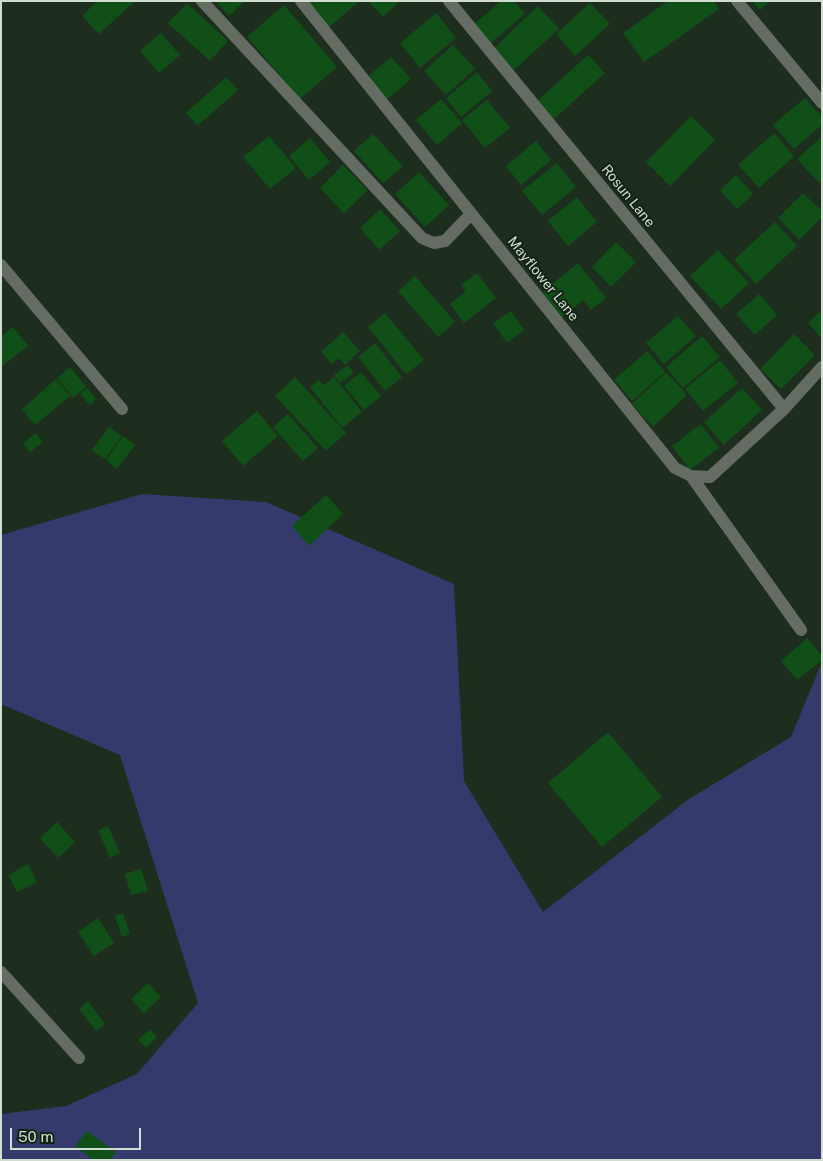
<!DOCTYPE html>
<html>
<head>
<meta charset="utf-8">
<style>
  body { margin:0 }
  #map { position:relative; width:823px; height:1161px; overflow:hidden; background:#1e2e1e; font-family:"Public Sans",sans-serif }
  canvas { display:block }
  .frame { position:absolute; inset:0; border:2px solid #d2ddd2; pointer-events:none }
  .scale { position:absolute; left:10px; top:1128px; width:131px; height:22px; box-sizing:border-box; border:2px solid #d2ddd2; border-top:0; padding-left:6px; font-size:15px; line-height:18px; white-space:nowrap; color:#d2ddd2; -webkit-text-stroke:4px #142414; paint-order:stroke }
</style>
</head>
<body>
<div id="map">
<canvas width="823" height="1161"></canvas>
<div class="frame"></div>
<div class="scale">50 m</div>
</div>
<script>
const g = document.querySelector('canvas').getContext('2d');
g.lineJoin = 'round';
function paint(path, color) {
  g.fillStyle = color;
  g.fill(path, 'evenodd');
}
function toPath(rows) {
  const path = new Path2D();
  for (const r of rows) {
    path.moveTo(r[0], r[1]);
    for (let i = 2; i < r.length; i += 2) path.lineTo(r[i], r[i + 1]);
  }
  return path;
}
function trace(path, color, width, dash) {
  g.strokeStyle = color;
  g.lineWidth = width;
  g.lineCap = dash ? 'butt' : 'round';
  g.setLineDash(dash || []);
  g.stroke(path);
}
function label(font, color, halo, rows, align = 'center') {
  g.font = font + ' "Public Sans",sans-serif';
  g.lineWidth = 4;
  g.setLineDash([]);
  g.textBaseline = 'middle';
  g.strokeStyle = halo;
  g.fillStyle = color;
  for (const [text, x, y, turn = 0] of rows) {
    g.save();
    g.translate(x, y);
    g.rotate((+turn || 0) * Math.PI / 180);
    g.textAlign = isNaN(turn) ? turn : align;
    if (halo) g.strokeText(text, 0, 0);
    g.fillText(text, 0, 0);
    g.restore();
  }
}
const green = toPath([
  [142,494,266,502,454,584,464,781,543,912,689,799,791,737,822,662,822,1160,1,1160,1,1114,66,1106,137,1074,198,1003,120,755,1,704,1,535]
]);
const building = toPath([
  [97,1,135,1,99,34,82,16],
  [215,1,245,1,229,16],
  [307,1,359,1,327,29],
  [368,1,400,1,383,17],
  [501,1,514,1,525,14,490,44,473,25],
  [668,1,714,1,719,9,644,62,623,33],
  [752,1,770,1,760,10],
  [187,3,228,41,210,61,168,23],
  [590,3,610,24,575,56,556,34],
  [284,5,337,67,300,99,247,37],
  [538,6,559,29,514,70,494,48],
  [436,13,456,38,420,68,400,43],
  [161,33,180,55,159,73,140,51],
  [453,45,475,69,446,95,424,71],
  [588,55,605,73,554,119,537,101],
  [391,57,411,79,385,101,366,78],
  [477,72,492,91,461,117,446,98],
  [226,77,238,90,198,125,186,113],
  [805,98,822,117,822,125,794,149,773,125],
  [441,99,462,123,437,145,416,120],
  [487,100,510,128,485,148,462,120],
  [691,116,715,140,670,186,646,162],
  [774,133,794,156,759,188,738,165],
  [373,134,403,166,383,183,354,151],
  [269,136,296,168,270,189,243,157],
  [822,136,822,182,820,184,797,159],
  [310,138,330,162,309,180,289,156],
  [536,141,551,160,521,185,506,166],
  [557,163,576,187,542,215,522,191],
  [343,165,368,190,344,213,320,188],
  [419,172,449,205,425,227,395,194],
  [736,175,753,194,737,209,720,190],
  [803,193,822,211,822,217,799,240,778,218],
  [577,197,597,222,568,246,548,221],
  [380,209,400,231,379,250,360,228],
  [775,222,797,246,756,284,734,260],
  [616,242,636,262,611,287,592,267],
  [718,250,749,283,721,309,690,276],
  [578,263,606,298,591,310,583,300,562,318,541,293],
  [477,273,496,298,464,323,450,304,466,291,461,285],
  [415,276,455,322,438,337,398,291],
  [759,294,777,315,755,335,736,314],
  [822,310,822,339,808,323],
  [511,311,524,330,507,343,493,323],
  [385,313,424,360,406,374,368,327],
  [678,316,696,336,664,364,646,343],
  [13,327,28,346,1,367,1,336],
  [343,332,360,351,345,365,339,358,332,364,321,352],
  [794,334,815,355,781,389,760,369],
  [702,336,720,357,683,388,666,367],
  [375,343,402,377,385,391,358,357],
  [647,351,665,372,632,401,614,380],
  [720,360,738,383,703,411,685,389],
  [348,365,354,373,340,383,334,375],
  [70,367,86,387,73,398,57,378],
  [361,372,381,396,364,410,344,386],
  [666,372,687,395,653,427,632,404],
  [295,377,346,433,326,451,275,396],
  [334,377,362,412,342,428,310,387,319,380,324,385],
  [56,379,70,396,35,425,22,409],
  [87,388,96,399,90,405,80,394],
  [742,388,762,410,724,445,704,422],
  [257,411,278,436,243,466,222,441],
  [288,414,318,448,303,461,273,427],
  [701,424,719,448,690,470,672,446],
  [109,427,122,436,105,459,92,450],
  [36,433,43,442,30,452,23,443],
  [123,436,135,445,117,469,106,460],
  [326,495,343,514,309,546,292,526],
  [807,638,822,656,822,660,797,680,781,661],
  [608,732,662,797,602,847,548,783],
  [57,822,75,842,58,858,40,838],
  [108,826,120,853,110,858,98,830],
  [28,864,37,882,17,892,8,875],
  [141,869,148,891,131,895,125,874],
  [123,913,130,934,122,937,115,916],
  [98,918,114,943,94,956,78,932],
  [148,983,161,997,144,1013,131,999],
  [88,1001,105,1024,96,1031,79,1009],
  [150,1029,157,1037,146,1048,138,1040],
  [87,1131,116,1152,110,1160,93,1160,75,1146]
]);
const minor = toPath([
  [202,1,422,238,434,243,445,241,471,214],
  [301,1,675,468,691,476,710,477,784,409,822,367],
  [449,1,784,409],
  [737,1,822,103],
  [1,265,122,409],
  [691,476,801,630],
  [1,972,79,1058]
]);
const streetNames = [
  ["Rosun Lane",628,196,51],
  ["Mayflower Lane",543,279,51]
];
paint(green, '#343a6b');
paint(building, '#104f17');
trace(minor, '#646c63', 12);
label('14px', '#d2ddd2', '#142414', streetNames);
</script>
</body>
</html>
